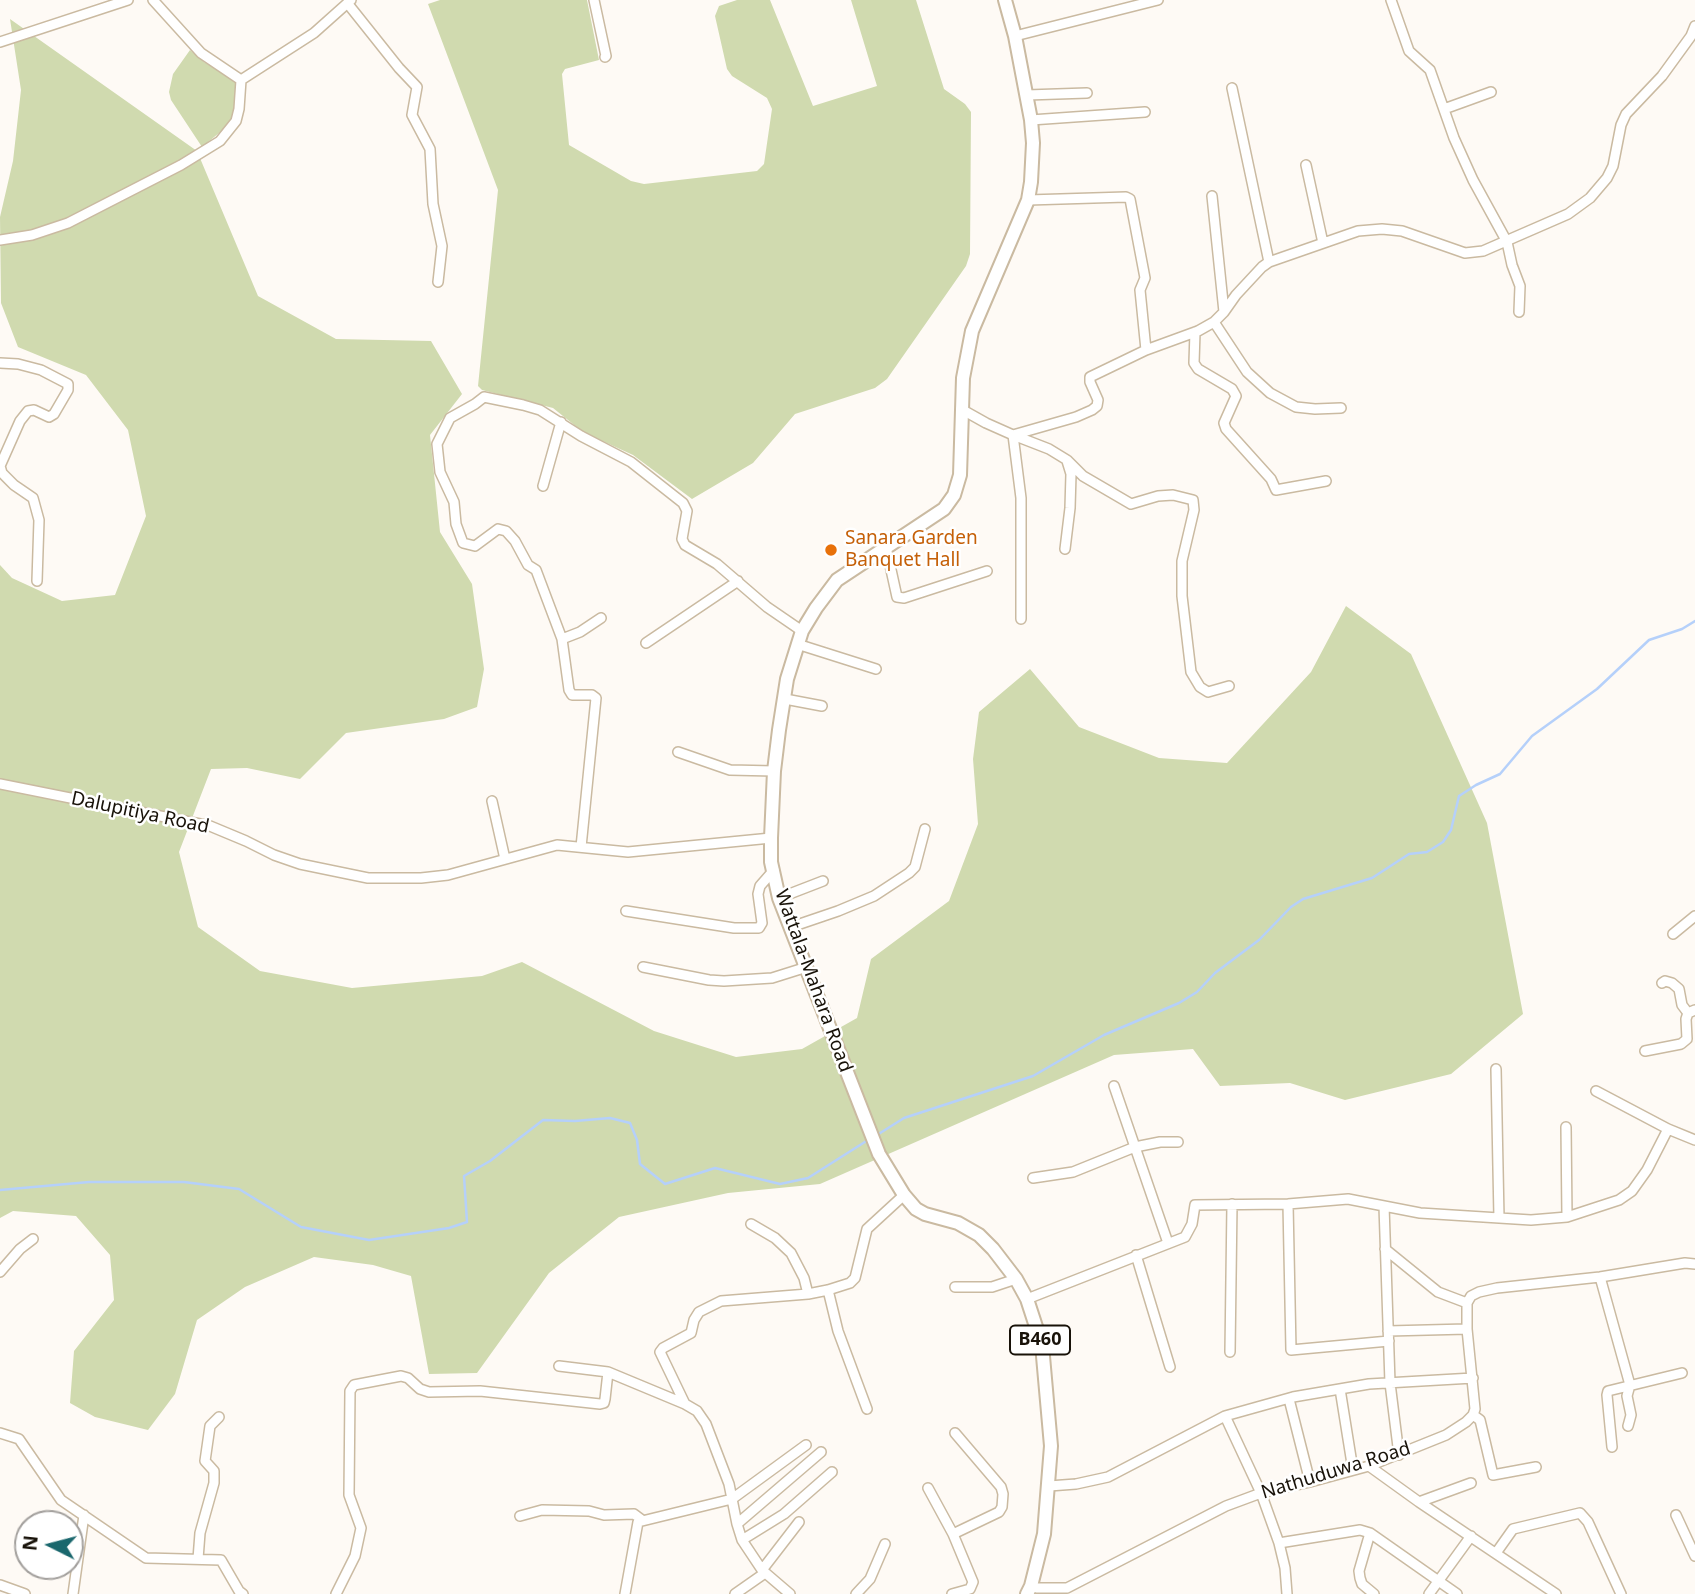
<!DOCTYPE html>
<html>
<head>
<meta charset="utf-8">
<style>
  body { margin:0 }
  #map { position:relative; width:1695px; height:1594px; overflow:hidden; background:#fefaf5; font-family:"Noto Sans",sans-serif }
  canvas { display:block }
  .north { position:absolute; left:14px; top:1510px; width:70px; height:70px; box-sizing:border-box; background:#fff; border:2px solid #a3a09d; border-radius:50%; rotate:276deg; font-size:19px; font-weight:700; line-height:28px; text-align:center; color:#181209 }
  .north::after { content:''; display:block; margin:auto; width:24px; height:32px; background:#1a676d; clip-path:polygon(50% 0,100% 100%,50% 72%,0 100%) }
</style>
</head>
<body>
<div id="map">
<canvas width="1695" height="1594"></canvas>
<div class="north">N</div>
</div>
<script>
const g = document.querySelector('canvas').getContext('2d');
g.lineJoin = 'round';
function paint(path, color) {
  g.fillStyle = color;
  g.fill(path, 'evenodd');
}
function toPath(rows) {
  const path = new Path2D();
  for (const r of rows) {
    path.moveTo(r[0], r[1]);
    for (let i = 2; i < r.length; i += 2) path.lineTo(r[i], r[i + 1]);
  }
  return path;
}
function trace(path, color, width, dash) {
  g.strokeStyle = color;
  g.lineWidth = width;
  g.lineCap = dash ? 'butt' : 'round';
  g.setLineDash(dash || []);
  g.stroke(path);
}
function label(font, color, halo, rows, align = 'center') {
  g.font = font + ' "Noto Sans",sans-serif';
  g.lineWidth = 5;
  g.setLineDash([]);
  g.textBaseline = 'middle';
  g.strokeStyle = halo;
  g.fillStyle = color;
  for (const [text, x, y, turn = 0] of rows) {
    g.save();
    g.translate(x, y);
    g.rotate((+turn || 0) * Math.PI / 180);
    g.textAlign = isNaN(turn) ? turn : align;
    if (halo) g.strokeText(text, 0, 0);
    g.fillText(text, 0, 0);
    g.restore();
  }
}
const green = toPath([
  [440,0,587,0,599,60,565,69,562,74,569,145,631,181,644,184,757,171,764,164,772,109,767,98,732,76,727,69,715,16,719,6,737,0,770,0,813,106,877,86,851,0,916,0,944,89,965,104,971,112,970,254,966,266,887,379,875,388,795,414,753,463,692,499,633,455,583,432,553,408,482,390,478,386,498,190,428,4],
  [10,19,197,151,258,296,336,339,431,341,462,394,430,435,440,532,472,584,484,669,477,707,444,719,346,733,300,779,247,768,211,769,179,852,198,927,260,971,352,988,482,976,522,962,654,1031,736,1057,802,1049,857,1018,871,959,949,901,978,824,973,759,979,712,1030,669,1079,727,1159,758,1227,763,1311,672,1346,606,1411,654,1487,823,1523,1014,1451,1074,1345,1100,1290,1083,1220,1086,1193,1049,1114,1055,820,1184,728,1193,619,1217,549,1273,477,1373,429,1374,411,1276,373,1265,314,1257,245,1287,197,1320,175,1394,148,1430,95,1417,70,1403,74,1351,114,1300,110,1255,76,1216,13,1211,0,1218,0,565,12,578,62,601,115,595,146,516,128,430,86,375,18,347,1,303,0,217,13,161,21,90],
  [190,50,204,62,236,81,239,87,236,109,230,124,202,147,171,100,169,92,173,74]
]);
const stream = toPath([
  [877,1135,904,1118,1033,1076,1104,1035,1179,1003,1197,992,1215,973,1259,940,1291,907,1303,899,1372,878,1409,854,1427,852,1443,842,1451,830,1459,796,1476,785,1500,774,1532,736,1597,689,1649,640,1682,629,1695,621],
  [0,1190,89,1182,184,1182,239,1189,301,1227,369,1240,449,1228,467,1222,464,1176,490,1161,543,1120,575,1121,610,1118,630,1123,637,1140,640,1164,665,1184,715,1168,780,1184,808,1178,868,1140]
]);
const minor = toPath([
  [153,0,201,53,241,80,314,33,351,0],
  [594,0,606,56,605,57],
  [1391,0,1409,51,1430,70,1454,138,1473,180,1507,242,1512,265,1520,286,1519,312],
  [348,4,399,68,417,87,412,115,430,149,433,204,442,246,438,282],
  [1015,36,1158,0],
  [0,42,128,0],
  [1232,88,1269,262],
  [1027,95,1087,93],
  [1444,109,1491,92],
  [1031,120,1145,112],
  [1306,165,1323,243],
  [1212,196,1224,312],
  [1028,200,1126,197,1130,199,1145,278,1140,290,1146,350],
  [0,240,32,235,68,223,181,165,220,141,236,121,239,109,241,80],
  [1214,322,1247,372,1270,393,1296,407,1315,409,1341,408],
  [1195,332,1194,363,1198,369,1232,389,1236,396,1224,423,1226,429,1271,479,1276,490,1326,481],
  [0,363,18,364,41,370,68,384,68,390,54,414,49,417,34,410,28,411,20,421,0,466,2,473,14,485,33,498,39,520,37,581],
  [961,409,986,423,1013,435,1076,417,1092,410,1097,406,1098,400,1090,382,1090,377,1146,350,1198,331,1214,322,1224,312,1236,295,1262,267,1269,262,1358,231,1382,229,1402,231,1465,253,1483,251,1568,214,1590,198,1607,178,1613,166,1621,125,1626,114,1662,76,1691,36,1695,26],
  [543,486,561,422],
  [886,547,897,597,904,598,987,571],
  [1065,549,1070,508,1071,474,1067,461],
  [601,618,580,632,562,639,536,570,528,565,515,541,506,531,498,529,475,546,463,543,456,524,454,502,440,472,437,444,450,418,475,404,484,397,523,405,540,410,581,436,631,462,683,503,687,511,682,539,685,545,717,564,767,607,802,631],
  [1021,619,1021,498,1013,435,1049,449,1067,460,1083,476,1131,504,1158,496,1173,495,1193,500,1194,510,1182,561,1182,596,1191,672,1200,687,1208,692,1229,686],
  [562,639,569,690,572,695,592,695,596,698,581,847],
  [646,643,738,581],
  [797,644,876,669],
  [785,699,822,706],
  [678,752,730,770,774,771],
  [0,784,210,826,246,841,274,855,300,864,368,878,421,878,448,875,557,845,628,852,771,838],
  [492,801,505,859],
  [779,898,823,881],
  [626,911,734,928,759,928,762,923,758,894,760,886,774,870],
  [791,927,838,911,874,896,909,873,915,867,925,829],
  [1673,934,1695,916],
  [643,967,709,980,724,981,772,978,807,967],
  [1662,983,1665,981,1672,983,1679,989,1682,1005,1688,1013],
  [1645,1051,1681,1044,1687,1039,1686,1019,1688,1013,1695,1010],
  [1496,1069,1499,1218],
  [1114,1086,1168,1243],
  [1596,1091,1668,1129,1695,1140],
  [1566,1127,1567,1217],
  [1033,1178,1073,1172,1135,1147,1160,1142,1178,1142],
  [1288,1204,1291,1350,1389,1341],
  [1384,1206,1390,1383,1399,1455],
  [751,1224,775,1238,791,1253,804,1278,808,1294],
  [1385,1249,1438,1292,1467,1303],
  [1136,1255,1170,1367],
  [0,1272,20,1249,33,1239],
  [1600,1277,1630,1385,1627,1396,1631,1415,1628,1426],
  [955,1287,992,1287,1016,1279],
  [828,1290,838,1331,867,1409],
  [1027,1299,1185,1237,1192,1224,1195,1205,1288,1204,1348,1199,1420,1213,1531,1220,1567,1217,1619,1200,1632,1191,1647,1170,1668,1129],
  [1388,1331,1467,1329],
  [1230,1352,1232,1204],
  [559,1366,608,1372,685,1404],
  [1340,1389,1353,1470],
  [1289,1399,1310,1482],
  [1473,1415,1480,1420,1493,1475,1536,1467],
  [1225,1416,1261,1493,1279,1543,1285,1568,1287,1594],
  [0,1433,19,1439,61,1500,146,1558,221,1560,239,1591,243,1594],
  [1612,1447,1607,1395,1608,1391,1682,1373],
  [1369,1466,1419,1502,1556,1594],
  [1049,1486,1076,1484,1108,1477,1225,1416,1293,1397,1369,1384,1473,1378],
  [928,1488,953,1534],
  [1419,1502,1471,1483],
  [1676,1515,1695,1556],
  [520,1516,542,1510,589,1511,604,1515,634,1514,642,1520],
  [737,1524,821,1452],
  [1370,1533,1359,1571,1360,1578,1362,1584,1374,1594],
  [742,1540,784,1514,832,1472],
  [1279,1543,1360,1530,1370,1533,1457,1594],
  [1496,1553,1513,1529,1580,1513,1588,1522,1621,1594],
  [198,1559,200,1533,214,1483,214,1471,205,1461,210,1426,219,1417],
  [762,1570,799,1522],
  [0,1585,25,1594],
  [1031,1586,1037,1588,1067,1588,1226,1506,1261,1493,1310,1482,1369,1466,1446,1435,1466,1422,1473,1415,1475,1409,1467,1329,1467,1303,1471,1296,1479,1292,1497,1288,1600,1277,1685,1263,1695,1264],
  [73,1594,84,1515],
  [336,1594,355,1556,361,1528,349,1495,350,1391,354,1385,401,1376,408,1378,420,1389,429,1392,480,1391,600,1404,604,1403,605,1399,608,1372],
  [625,1594,638,1522,732,1499,806,1445],
  [735,1594,765,1573],
  [790,1594,762,1570,742,1540,737,1524,729,1484,706,1424,697,1411,685,1404,660,1352,663,1348,691,1333,694,1320,699,1312,721,1301,808,1294,828,1290,850,1283,855,1278,867,1229,904,1195],
  [856,1594,870,1579,885,1544],
  [952,1594,970,1589,973,1582,953,1534,999,1512,1002,1507,1003,1494,1001,1487,955,1433],
  [1429,1594,1471,1536]
]);
const major = toPath([
  [1005,0,1015,36,1031,120,1033,143,1031,182,1028,200,972,331,963,378,960,475,954,495,944,509,837,580,816,608,802,631,787,679,779,730,774,771,771,838,771,862,779,898,879,1154,904,1195,916,1209,925,1214,958,1223,979,1235,993,1249,1016,1279,1027,1299,1042,1345,1051,1446,1044,1534,1031,1586,1027,1594]
]);
const markers = [
  [831,550,7,"#e8710a"]
];
const shields = [
  [1040,1340,60]
];
const shieldNames = [
  ["B460",1040,1340]
];
const foodNames = [
  ["Sanara Garden",845,539],
  ["Banquet Hall",845,561]
];
const streetNames = [
  ["Dalupitiya Road",140,813,12],
  ["Wattala-Mahara Road",813,981,70],
  ["Nathuduwa Road",1336,1471,-17]
];
paint(green, '#d0daaf');
trace(stream, '#b5d0fa', 2.5);
trace(minor, '#cabaa1', 12);
trace(major, '#cabaa1', 16);
trace(minor, '#fff', 9);
trace(major, '#fff', 12);
for (const [x, y, r, color] of markers) {
  const dot = new Path2D();
  dot.arc(x, y, r, 0, 2 * Math.PI);
  g.fillStyle = color;
  g.fill(dot);
  trace(dot, '#fff', 2.5);
}
for (const [x, y, w] of shields) {
  const box = new Path2D();
  box.roundRect(x - w / 2, y - 14.5, w, 29, 5);
  g.fillStyle = '#fff';
  g.fill(box);
  trace(box, '#181209', 2);
}
label('bold 18px', '#181209', null, shieldNames);
label('19px', '#c56008', '#fff', foodNames, 'left');
label('19px', '#181209', '#fff', streetNames);
</script>
</body>
</html>
